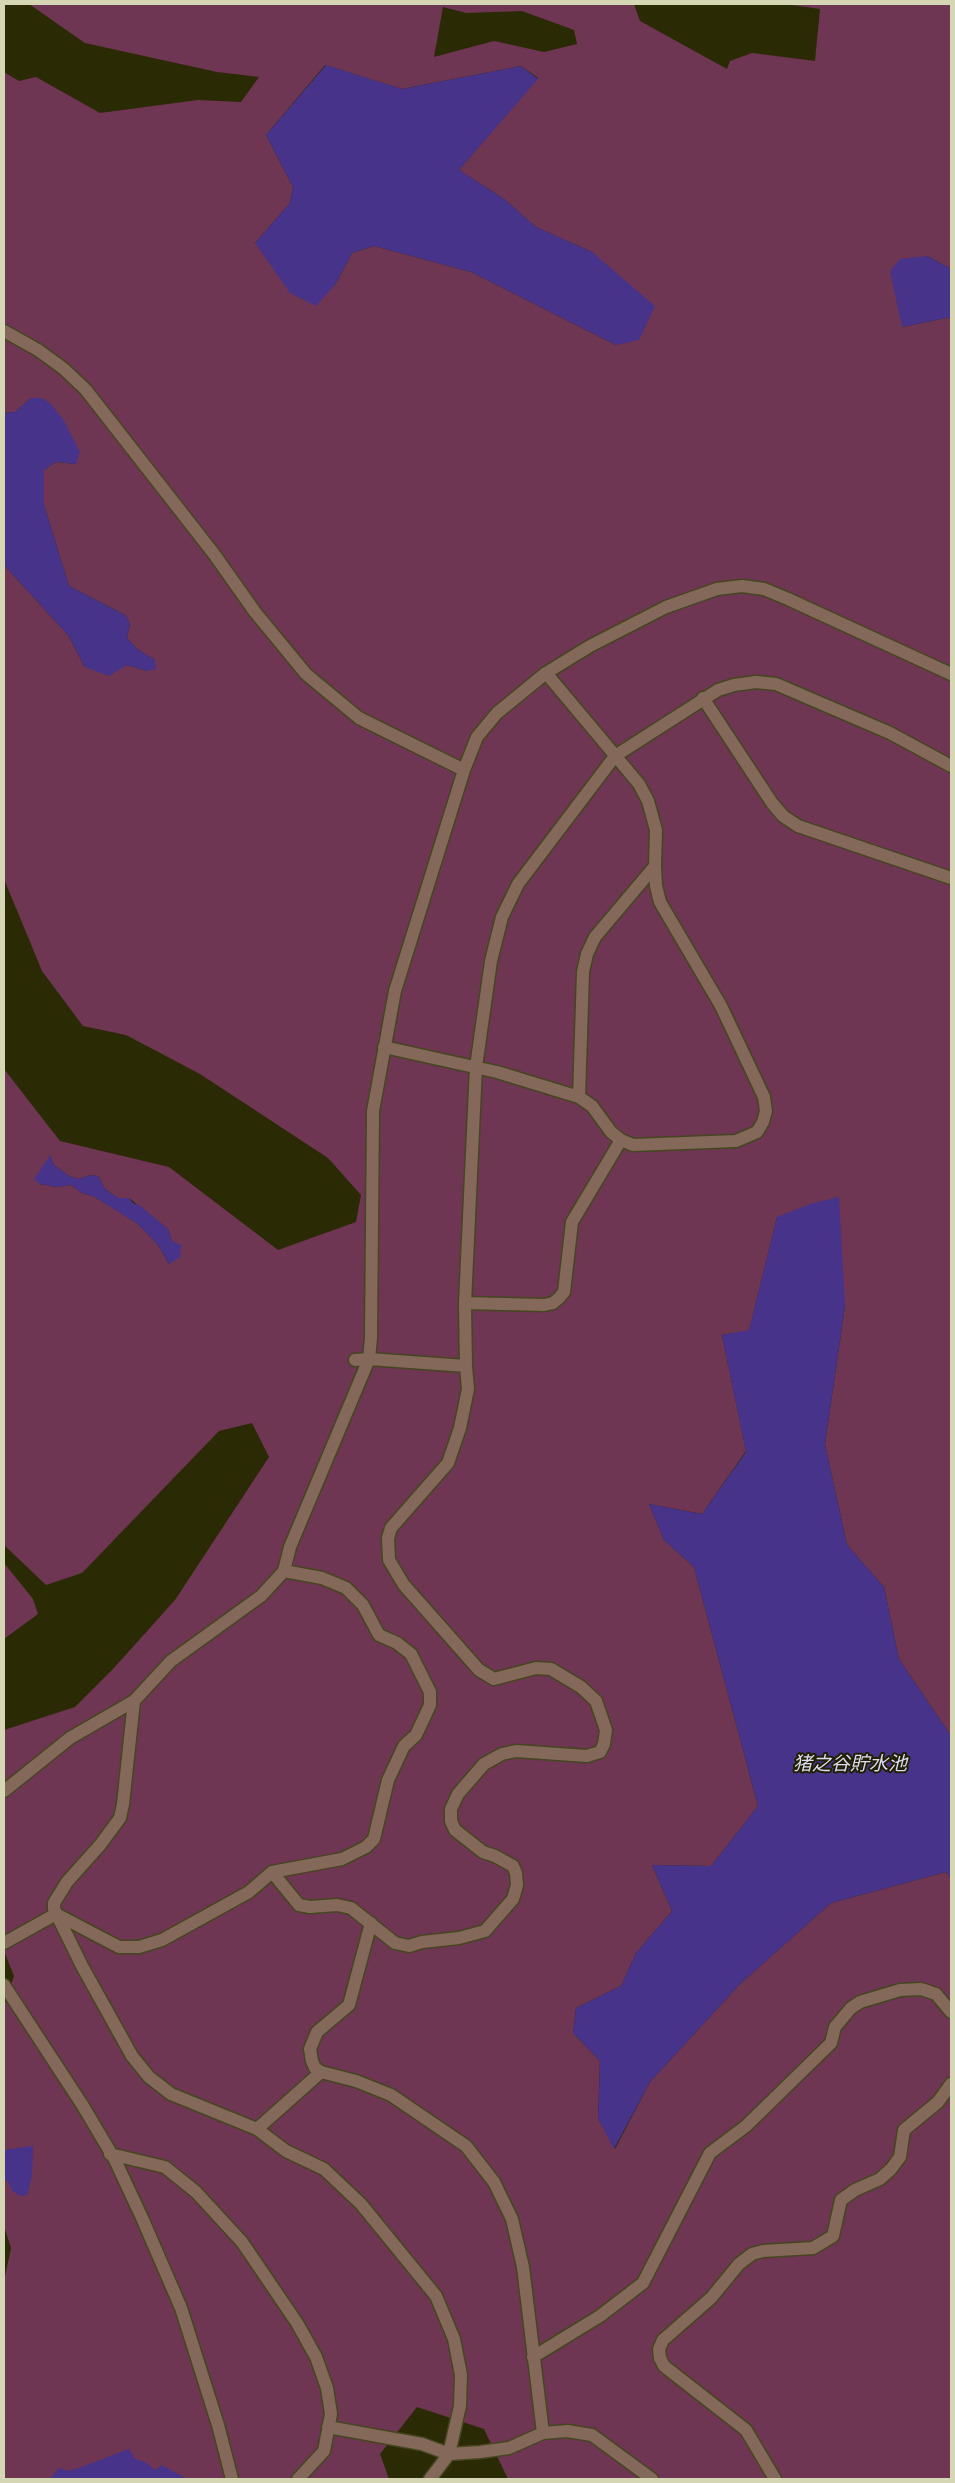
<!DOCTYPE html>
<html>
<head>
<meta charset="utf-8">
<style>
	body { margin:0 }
	#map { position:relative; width:955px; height:2483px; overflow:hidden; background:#2a2a04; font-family:"IBM Plex Sans",sans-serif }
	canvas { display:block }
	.frame { position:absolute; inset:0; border:5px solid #d5d6b4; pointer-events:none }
</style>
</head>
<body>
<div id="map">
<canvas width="955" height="2483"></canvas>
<div class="frame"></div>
</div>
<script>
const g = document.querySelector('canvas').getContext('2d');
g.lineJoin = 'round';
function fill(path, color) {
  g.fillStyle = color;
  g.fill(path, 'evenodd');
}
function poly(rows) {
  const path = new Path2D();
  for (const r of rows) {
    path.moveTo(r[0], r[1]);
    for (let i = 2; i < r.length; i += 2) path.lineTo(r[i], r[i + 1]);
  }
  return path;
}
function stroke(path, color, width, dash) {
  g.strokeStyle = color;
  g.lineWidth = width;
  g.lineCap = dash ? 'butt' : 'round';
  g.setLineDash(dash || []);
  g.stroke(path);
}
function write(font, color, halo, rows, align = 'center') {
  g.font = font + ' "IBM Plex Sans","Noto Sans JP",sans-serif';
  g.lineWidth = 4;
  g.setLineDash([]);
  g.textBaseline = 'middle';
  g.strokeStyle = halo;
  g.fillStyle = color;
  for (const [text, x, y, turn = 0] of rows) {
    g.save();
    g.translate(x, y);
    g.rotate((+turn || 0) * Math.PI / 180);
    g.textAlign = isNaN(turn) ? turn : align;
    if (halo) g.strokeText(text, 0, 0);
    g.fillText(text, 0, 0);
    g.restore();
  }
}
const green = poly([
	[29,4,634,4,640,21,727,69,730,61,752,53,815,61,820,9,785,4,951,4,951,269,927,256,902,327,951,317,951,1736,899,1659,884,1587,847,1545,825,1444,845,1306,777,1217,749,1331,722,1335,746,1451,702,1514,649,1504,664,1540,694,1567,758,1806,711,1866,652,1865,672,1911,636,1953,621,1986,576,2008,573,2033,600,2061,598,2118,615,2149,650,2082,740,1984,831,1903,946,1872,951,1879,951,2479,508,2479,484,2429,417,2407,380,2454,389,2479,4,2479,4,2281,11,2248,4,2226,4,2006,14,1976,4,1951,4,1730,75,1707,113,1669,175,1600,269,1457,252,1423,219,1431,82,1573,46,1585,4,1545,4,1069,60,1141,169,1167,278,1250,356,1222,361,1195,328,1158,200,1074,126,1035,83,1026,42,971,4,879,4,565,68,635,85,667,127,665,147,671,155,660,137,649,127,638,130,623,125,615,69,586,44,505,44,470,56,462,76,464,31,398,15,412,4,413,4,72,19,81,36,77,100,113,198,100,241,102,259,77,217,72,85,43],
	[443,7,466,13,522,11,574,30,577,44,544,52,494,41,434,57],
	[325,65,402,89,521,66,538,78,459,170,504,199,536,227,592,252,616,345,471,272,374,246,352,253,335,285,255,243,290,203,293,187,266,135],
	[50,1156,54,1165,69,1176,79,1179,90,1175,98,1176,105,1189,118,1198,129,1198,168,1229,172,1241,169,1264,158,1245,138,1224,115,1209,93,1196,82,1193,71,1185,57,1187,40,1184],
	[4,1563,33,1599,38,1614,4,1639]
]);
const water = poly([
	[326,65,402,89,521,66,538,79,459,170,504,199,536,227,592,252,655,306,639,340,616,345,471,272,374,246,352,253,335,285,316,306,290,293,255,243,290,203,293,187,266,135],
	[927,256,951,269,951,317,902,327,890,271,900,259],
	[31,398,42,398,50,403,63,419,80,452,76,464,56,462,44,470,44,505,69,586,125,615,130,623,127,638,137,649,155,660,156,669,147,671,127,665,109,676,85,667,68,635,4,565,4,413,15,412],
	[50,1155,54,1165,69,1176,79,1179,90,1175,98,1176,105,1189,118,1198,129,1198,133,1203,139,1205,168,1229,172,1241,181,1245,180,1257,169,1264,158,1245,138,1224,93,1196,82,1193,71,1185,57,1187,40,1184,34,1179],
	[839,1197,845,1306,825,1444,847,1545,884,1587,899,1659,951,1736,951,1879,946,1872,831,1903,740,1984,650,2082,614,2149,598,2118,600,2061,573,2033,576,2008,621,1986,636,1953,672,1911,652,1865,711,1866,758,1806,694,1567,664,1540,649,1504,702,1514,746,1452,722,1335,749,1330,777,1217,813,1203],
	[33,2146,32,2176,27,2195,21,2196,12,2191,8,2182,4,2179,4,2150],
	[129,2449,135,2459,145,2462,155,2470,162,2465,185,2478,50,2479,59,2468,68,2471,79,2468]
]);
const minor = poly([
	[4,331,38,350,64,369,86,390,214,554,255,612,306,674,359,718,464,770],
	[703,698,772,803,783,816,798,826,951,878],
	[384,1047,497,1072,579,1097,592,1106,611,1132,621,1140,633,1145,736,1141,757,1132,763,1122,766,1111,764,1097,721,1006,660,902,656,886,655,866,656,830,648,801,639,784,546,673],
	[579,1097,583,972,587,954,595,937,655,866],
	[465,1303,544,1305,553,1303,559,1298,564,1292,572,1222,621,1140],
	[355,1360,369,1359,371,1338,373,1111,395,991,464,770,477,737,497,713,546,673,590,646,666,607,717,589,742,586,764,589,788,599,951,674],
	[466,1366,465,1303,476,1067,491,961,502,917,518,884,615,756,718,690,734,685,756,682,776,684,890,733,951,766],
	[134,1701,123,1804,120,1818,100,1845,67,1882,54,1903,54,1909,82,1966,132,2056,149,2077,171,2094,257,2129,286,2151,324,2169,361,2204,436,2296,454,2339,461,2375,460,2406,449,2454,430,2479],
	[4,1791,70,1738,134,1701,171,1661,261,1596,284,1571,290,1547,369,1359,466,1366,468,1389,460,1428,448,1463,391,1528,388,1538,389,1560,404,1585,479,1670,494,1679,536,1668,551,1669,581,1687,596,1701,606,1730,604,1744,600,1752,587,1756,516,1751,502,1754,484,1764,458,1794,451,1809,451,1821,455,1830,483,1852,495,1856,513,1866,516,1873,517,1885,513,1899,485,1931,459,1938,422,1942,409,1946,395,1943,351,1908,337,1905,310,1907,299,1905,272,1872],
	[56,1914,119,1947,139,1947,162,1940,249,1892,272,1872,342,1859,366,1847,374,1839,388,1780,404,1746,416,1735,430,1705,430,1692,411,1654,397,1643,379,1635,363,1605,346,1588,322,1578,284,1571],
	[371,1923,349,2005,317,2032,310,2049,312,2061,315,2068,321,2072,356,2081,391,2095,466,2146,494,2182,512,2219,523,2267,543,2433],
	[4,1943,56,1914],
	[4,1985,83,2106,115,2160,143,2220,181,2308,218,2425,232,2479],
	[257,2129,321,2072],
	[110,2154,165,2167,196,2192,242,2242,297,2323,316,2357,327,2388,331,2414,324,2451,298,2479],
	[533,2357,600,2316,643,2283,710,2153,746,2126,831,2043,835,2027,851,2008,860,2002,900,1990,921,1989,936,1994,951,2012],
	[328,2427,422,2444,449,2454,480,2452,509,2448,543,2433,567,2431,592,2435,652,2479],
	[775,2479,746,2430,664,2366,660,2358,659,2349,663,2340,711,2298,739,2264,752,2254,763,2251,813,2248,833,2236,841,2200,855,2190,880,2179,891,2169,900,2157,904,2130,938,2102,951,2084]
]);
const waterNames = [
	["猪之谷貯水池",850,1765]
];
fill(green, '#6f3653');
fill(water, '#473389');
stroke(minor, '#454620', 15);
stroke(minor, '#84685a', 12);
write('italic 19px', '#dedcf4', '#202000', waterNames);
</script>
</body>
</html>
